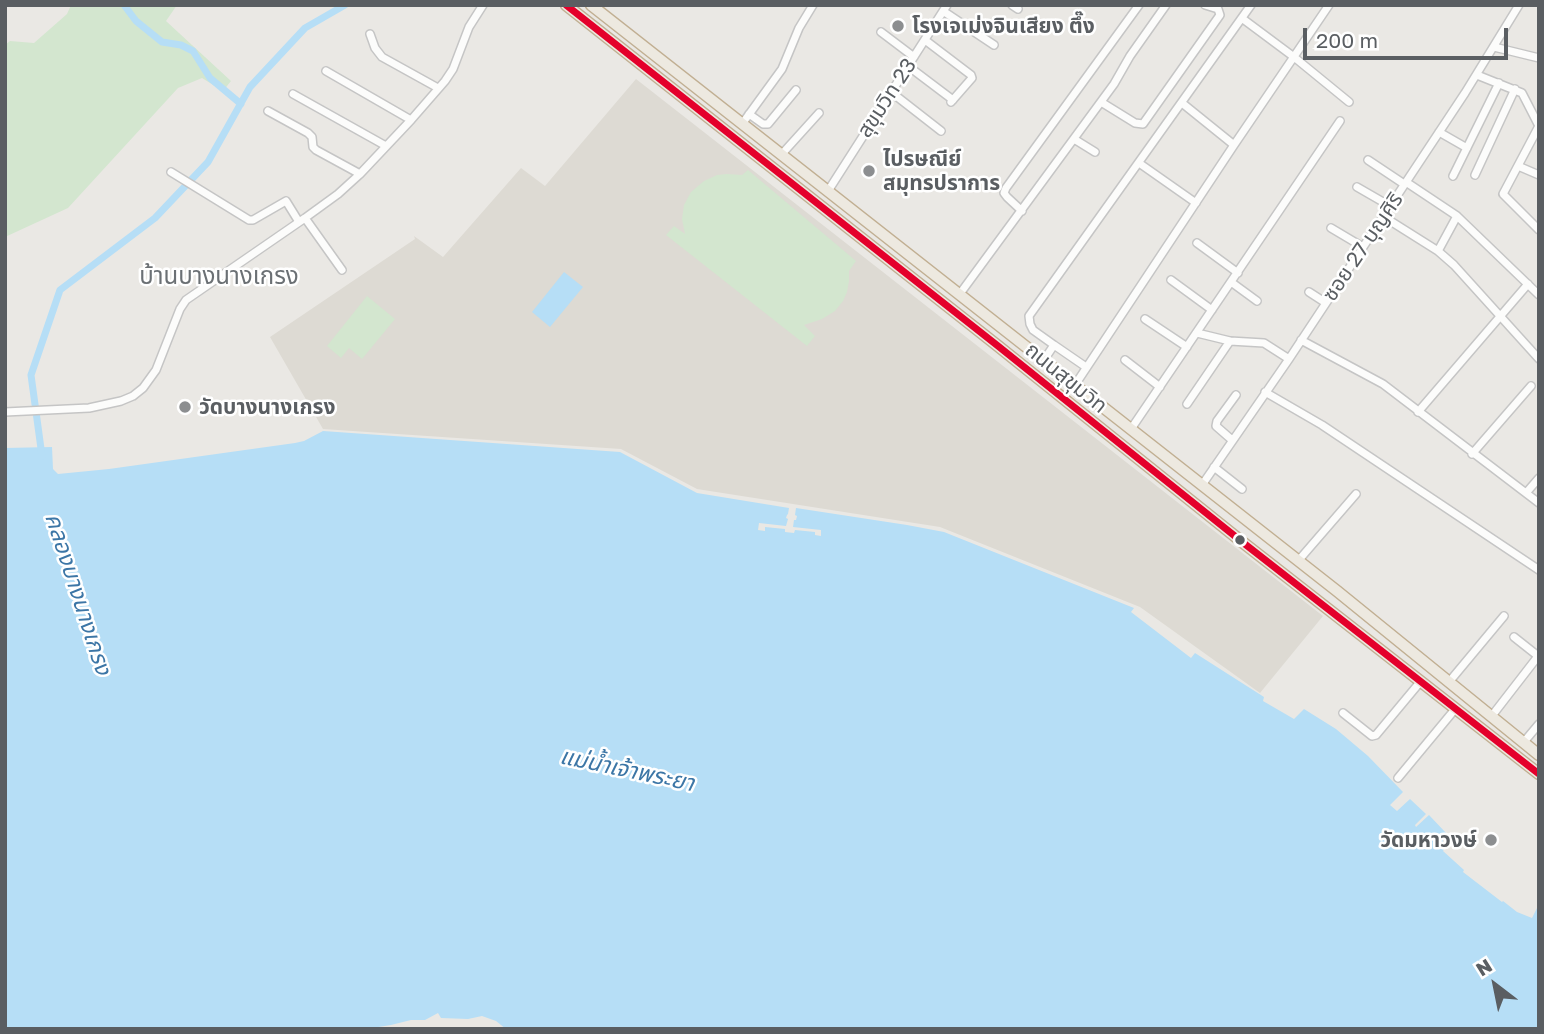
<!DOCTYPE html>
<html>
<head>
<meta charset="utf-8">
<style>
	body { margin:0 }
	#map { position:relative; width:1544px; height:1034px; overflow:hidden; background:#eae8e4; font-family:"Golos Text",sans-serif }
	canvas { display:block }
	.frame { position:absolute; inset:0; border:7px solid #5a5e62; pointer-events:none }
	.north { position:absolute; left:1460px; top:950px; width:70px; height:70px; -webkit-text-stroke:5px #fff; paint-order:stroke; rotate:328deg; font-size:19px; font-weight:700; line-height:28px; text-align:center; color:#5a5e62 }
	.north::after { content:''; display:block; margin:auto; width:24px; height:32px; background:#5a5e62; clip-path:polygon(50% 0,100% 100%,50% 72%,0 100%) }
	.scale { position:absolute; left:1303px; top:28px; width:205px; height:32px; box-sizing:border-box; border:4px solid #5a5e62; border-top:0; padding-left:9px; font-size:21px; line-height:24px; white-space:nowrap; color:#5a5e62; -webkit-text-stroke:5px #fff; paint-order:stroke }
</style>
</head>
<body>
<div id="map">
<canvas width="1544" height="1034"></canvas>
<div class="frame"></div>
<div class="north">N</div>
<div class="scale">200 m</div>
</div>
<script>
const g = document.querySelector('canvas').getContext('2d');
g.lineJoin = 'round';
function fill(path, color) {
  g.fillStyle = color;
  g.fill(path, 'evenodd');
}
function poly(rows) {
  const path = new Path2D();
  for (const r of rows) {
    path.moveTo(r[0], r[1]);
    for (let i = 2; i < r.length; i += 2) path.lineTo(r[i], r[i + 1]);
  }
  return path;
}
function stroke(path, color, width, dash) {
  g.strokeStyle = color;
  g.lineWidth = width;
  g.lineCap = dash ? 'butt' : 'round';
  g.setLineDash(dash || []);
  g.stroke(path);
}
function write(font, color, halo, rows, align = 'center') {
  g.font = font + ' "Golos Text","Noto Sans Thai",sans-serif';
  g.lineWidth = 5;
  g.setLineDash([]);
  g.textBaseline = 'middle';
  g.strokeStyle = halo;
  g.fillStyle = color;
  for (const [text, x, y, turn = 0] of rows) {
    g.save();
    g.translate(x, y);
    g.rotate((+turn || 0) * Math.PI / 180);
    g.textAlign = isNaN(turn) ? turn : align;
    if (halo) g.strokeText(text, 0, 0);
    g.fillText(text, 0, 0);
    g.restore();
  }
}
const education = poly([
	[636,79,1323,616,1260,693,1140,607,940,527,697,489,621,449,323,429,270,337,415,239,414,236,443,257,521,168,545,186]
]);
const green = poly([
	[71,5,177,5,166,21,231,81,223,91,202,78,178,88,68,208,5,237,5,45,10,41,34,43,67,14],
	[748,170,856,261,849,271,849,281,847,292,843,301,835,311,822,319,804,325,815,336,807,346,666,235,674,226,685,234,682,219,684,205,691,192,704,181,717,175,727,174,742,175],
	[367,296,395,319,362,359,349,348,341,358,327,346]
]);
const water = poly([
	[564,272,583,287,550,327,532,312],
	[323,431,620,452,697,493,789,508,788,514,787,515,786,518,788,519,786,526,759,523,758,530,765,531,765,527,785,529,785,532,794,533,795,530,815,532,815,535,821,536,821,530,793,527,794,520,796,520,797,516,795,515,796,508,907,525,944,532,1134,608,1131,612,1191,658,1195,653,1264,697,1263,701,1294,719,1304,709,1336,729,1368,756,1403,792,1390,805,1397,811,1410,799,1426,814,1415,825,1416,827,1429,815,1447,834,1443,838,1443,842,1447,845,1443,851,1464,870,1463,872,1502,902,1503,901,1517,912,1532,918,1539,904,1539,1029,506,1029,496,1021,482,1016,468,1019,441,1018,438,1013,425,1020,411,1020,391,1025,366,1029,5,1029,5,448,52,447,53,469,58,474,109,469,295,443,304,441]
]);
const canal = poly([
	[124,5,136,21,162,42,181,45,193,51,210,78,241,104],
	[42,456,31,375,60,290,155,218,208,162,250,87,305,28,345,5]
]);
const minor = poly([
	[1012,5,1018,9],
	[943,11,994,45],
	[1243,19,1294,57,1349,102],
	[881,32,914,57],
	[370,34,375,48,382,57,438,88],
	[925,40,971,75,972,78,951,102],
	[1494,47,1539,58],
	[908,66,953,100],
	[326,71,411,120],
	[1477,75,1522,93,1539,126],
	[891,92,941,131],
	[293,94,386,146],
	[1101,102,1135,123,1143,124,1220,15,1218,9,1205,5],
	[1182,103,1234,145],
	[268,111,308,133,312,137,313,147,316,150,360,174],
	[749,114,763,124,768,124,796,90],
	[742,124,782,69,799,28,813,5],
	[1539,126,1503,194,1539,230],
	[1439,132,1467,148],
	[1074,139,1095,152],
	[781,155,819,113],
	[1368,160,1404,184],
	[1139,163,1196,203],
	[1518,166,1539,175],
	[171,172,249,220,253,220,286,201,299,222],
	[1475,175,1515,89],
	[1453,176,1499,83],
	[1406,182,1457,216,1539,295],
	[1357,187,1390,206],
	[828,191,947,5],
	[1022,211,1007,197,1004,193,1006,188,1139,5],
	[1384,217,1438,251,1454,265,1539,359],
	[305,218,342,270],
	[1331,228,1363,247],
	[1197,243,1238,273],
	[1438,251,1457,216],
	[1171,280,1212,310],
	[1231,282,1257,301],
	[1309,292,1326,303],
	[959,295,1114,84,1130,56,1166,5],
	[1145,319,1187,347],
	[1197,333,1230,341,1264,343,1289,359],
	[1301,340,1383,384,1539,503],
	[1054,345,1086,367],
	[1044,360,1054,345,1033,330,1030,324,1029,316,1034,309,1251,5],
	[1125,360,1160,387],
	[1075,385,1234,145,1329,5],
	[1265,392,1322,425,1539,570],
	[1187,404,1230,341],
	[5,412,89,408,121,401,133,396,143,388,156,370,180,309,186,300,305,218,338,194,360,174,411,120,445,81,453,69,469,27,483,5],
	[1418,412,1528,284],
	[1131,429,1340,121],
	[1232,440,1216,426,1217,421,1236,395],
	[1472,454,1531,386],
	[1214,467,1242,489],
	[1202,485,1289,359,1465,93,1519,5],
	[1526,493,1539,478],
	[1298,561,1356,494],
	[1514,637,1538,656],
	[1449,682,1504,616],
	[1343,713,1372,736,1376,735,1421,681],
	[1491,717,1539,655],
	[1523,743,1539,724],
	[1398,778,1456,708]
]);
const highway = poly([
	[566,5,998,346,1241,541,1539,774],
	[591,5,1337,591,1539,755]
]);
const bus1 = poly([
	[566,5,998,346,1241,541,1539,774]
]);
const markers = [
	[898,26,7,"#8c8e90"],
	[869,171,7,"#8c8e90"],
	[185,407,7,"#8c8e90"],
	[1240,540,6,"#5a5e62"],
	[1491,840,7,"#8c8e90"]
];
const poiNames = [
	["โรงเจเม่งจินเสียง ตึ๊ง",912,26],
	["ไปรษณีย์",883,159],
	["สมุทรปราการ",883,183],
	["วัดบางนางเกรง",199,407],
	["วัดมหาวงษ์",1477,840,"right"]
];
const streetNames = [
	["สุขุมวิท 23",887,98,-57],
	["ซอย 27 บุญศิริ",1363,247,-56],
	["ถนนสุขุมวิท",1066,378,39]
];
const waterNames = [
	["คลองบางนางเกรง",78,594,72],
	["แม่น้ำเจ้าพระยา",627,770,12]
];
const quarterNames = [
	["บ้านบางนางเกรง",219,276]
];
fill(education, '#dddad3');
fill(green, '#d3e6cf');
fill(water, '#b6def6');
stroke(canal, '#b6def6', 7);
stroke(minor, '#c5c5c5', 10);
stroke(highway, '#c1af92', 13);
stroke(minor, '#fcfcfb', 7);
stroke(highway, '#ede9e0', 10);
stroke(bus1, '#e4002b', 7);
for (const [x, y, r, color] of markers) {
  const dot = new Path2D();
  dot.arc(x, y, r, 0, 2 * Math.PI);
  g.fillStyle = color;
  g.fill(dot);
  stroke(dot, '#fff', 2.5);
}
write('bold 21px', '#5a5e62', '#fff', poiNames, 'left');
write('21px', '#5a5e62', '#fff', streetNames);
write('italic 23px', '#3c76a6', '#fff', waterNames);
write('24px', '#6b7074', '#fff', quarterNames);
</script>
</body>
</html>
